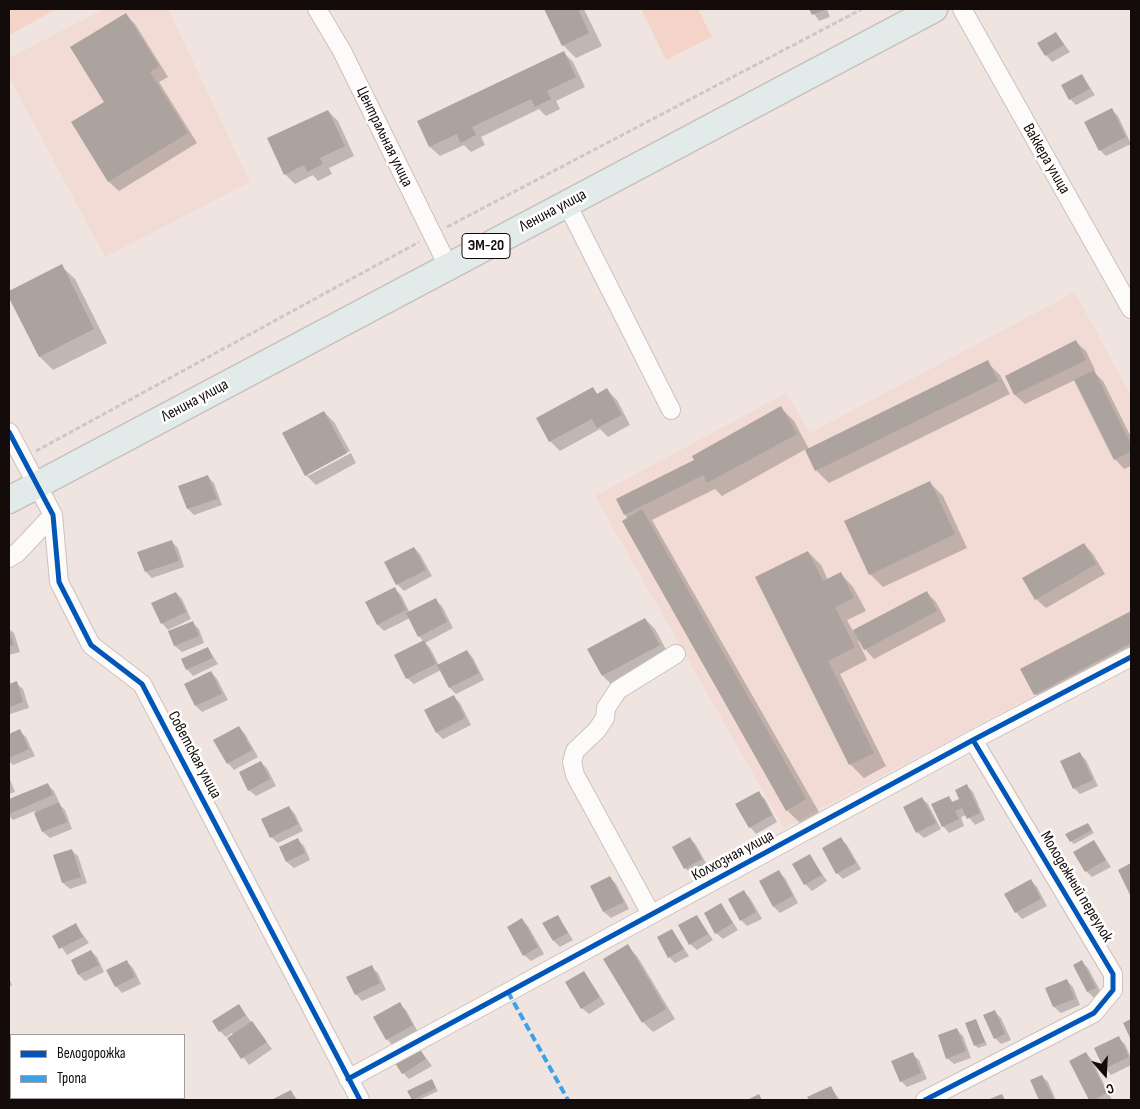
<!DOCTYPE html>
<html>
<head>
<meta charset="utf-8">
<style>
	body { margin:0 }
	#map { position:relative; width:1140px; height:1109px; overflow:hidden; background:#f0e4e0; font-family:"Sofia Sans Condensed",sans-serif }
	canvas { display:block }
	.frame { position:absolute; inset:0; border:10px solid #140c0a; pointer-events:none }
	.legend { position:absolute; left:10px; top:1034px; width:175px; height:65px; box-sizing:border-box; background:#fff; border:1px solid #a19e9d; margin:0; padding:6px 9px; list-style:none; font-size:15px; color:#140c0a }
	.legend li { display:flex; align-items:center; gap:10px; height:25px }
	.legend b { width:25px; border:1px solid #a19e9d }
	.north { position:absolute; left:1080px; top:1049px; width:50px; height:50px; -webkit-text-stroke:4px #fff; paint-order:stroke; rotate:161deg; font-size:14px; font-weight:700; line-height:20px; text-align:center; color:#140c0a }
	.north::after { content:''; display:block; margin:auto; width:18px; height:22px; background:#140c0a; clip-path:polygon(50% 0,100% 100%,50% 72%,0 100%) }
</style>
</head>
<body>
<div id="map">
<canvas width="1140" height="1109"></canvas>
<div class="frame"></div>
<ul class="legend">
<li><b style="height:6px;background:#0057b8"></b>Велодорожка</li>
<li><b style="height:6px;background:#3da1e9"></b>Тропа</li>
</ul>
<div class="north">С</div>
</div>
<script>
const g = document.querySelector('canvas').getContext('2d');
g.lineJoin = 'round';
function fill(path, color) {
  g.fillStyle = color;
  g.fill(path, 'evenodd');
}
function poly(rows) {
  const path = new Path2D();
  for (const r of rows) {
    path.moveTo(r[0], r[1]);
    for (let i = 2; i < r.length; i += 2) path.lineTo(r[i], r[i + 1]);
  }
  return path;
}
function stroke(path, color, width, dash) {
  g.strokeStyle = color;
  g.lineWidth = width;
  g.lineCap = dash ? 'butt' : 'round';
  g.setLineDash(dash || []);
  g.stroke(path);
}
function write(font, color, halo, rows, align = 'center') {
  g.font = font + ' "Sofia Sans Condensed",sans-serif';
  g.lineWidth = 5;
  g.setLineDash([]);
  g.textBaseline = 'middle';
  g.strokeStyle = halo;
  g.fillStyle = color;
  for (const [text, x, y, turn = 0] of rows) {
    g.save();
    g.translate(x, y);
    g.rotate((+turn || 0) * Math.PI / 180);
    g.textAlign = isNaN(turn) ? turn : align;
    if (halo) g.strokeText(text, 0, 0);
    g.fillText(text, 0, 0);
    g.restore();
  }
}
const built = poly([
	[104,9,168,9,250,182,105,257,9,77,9,58],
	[1075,292,1131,396,1131,644,784,828,595,496,786,393,810,433]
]);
const green = poly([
	[9,9,57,9,9,35],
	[641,9,698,9,712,37,666,60]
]);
const shadow = poly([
	[546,9,584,9,602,46,576,58,563,45],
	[811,9,827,9,830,17,819,21],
	[125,14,135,24,168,77,159,82,197,143,119,191,109,182,73,123,106,103],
	[1056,33,1070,52,1052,62,1046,55],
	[563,52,573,62,585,87,556,101,560,109,546,116,539,109,481,137,485,145,471,152,464,145,440,156,430,147,418,122],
	[1082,75,1095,95,1076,105,1070,99],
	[1112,110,1118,116,1131,144,1106,156,1100,150],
	[328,111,338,121,354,156,329,168,332,174,318,181,313,175,295,184,285,174],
	[61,266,75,279,107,343,53,370,40,357,9,292],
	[1076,342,1086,351,1095,370,1093,371,1103,381,1131,437,1131,466,1124,469,1115,459,1075,380,1025,404,1015,395,1006,377],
	[987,362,1000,375,1010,394,829,483,816,470,806,449,722,496,715,489,652,520,819,812,800,823,787,810,625,514,696,460,781,408,794,421,809,449],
	[592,389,599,395,607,390,617,400,630,425,608,437,600,429,560,451,550,441],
	[324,412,334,422,350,451,308,473,308,476,351,453,356,463,316,485,306,475],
	[208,477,214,483,222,505,194,515,188,509],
	[930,483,943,496,967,548,883,587,870,574],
	[171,541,178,548,184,567,152,578,146,572],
	[1084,544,1093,554,1105,574,1046,608,1036,599],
	[414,548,420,554,432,576,404,591,397,584],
	[808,552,821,565,828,580,840,573,853,587,866,611,847,620,853,631,927,593,936,602,946,621,874,659,865,649,860,640,858,641,867,660,840,674,886,766,864,778,850,764,756,578],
	[394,588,401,595,410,613,435,600,442,606,453,628,425,643,430,648,439,665,467,651,473,658,484,680,456,694,450,688,441,670,414,684,407,678,424,642,419,636,410,618,384,631,378,625,366,602],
	[176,593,182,599,191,619,168,630,162,623],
	[1131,612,1131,663,1048,707,1035,694,1022,670],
	[645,619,655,629,669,655,612,685,603,676],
	[193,623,199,629,204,643,182,652,175,646,170,632],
	[9,629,14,633,20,652,9,655],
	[208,648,218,664,193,676,187,669],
	[211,672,217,679,228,700,202,712,196,706,186,684],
	[16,683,23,689,29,708,10,714,9,685],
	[453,696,460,703,471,725,443,739,437,733],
	[239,727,245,734,258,757,234,770,228,763],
	[20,731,26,737,35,756,13,765,9,761,9,736],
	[1079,753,1086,760,1098,786,1080,794,1074,788],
	[260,762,267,768,276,786,256,796,249,790],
	[9,777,15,792,9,794],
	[48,785,54,791,59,802,57,802,65,810,72,829,50,838,43,832,35,811,13,820,9,816,9,801],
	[967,786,973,792,985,820,975,825,967,815,961,817,964,826,949,833,943,826,949,798,954,803,960,800],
	[758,793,765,799,777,822,756,834,750,827],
	[921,798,928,804,941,829,924,838,917,832],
	[289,807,295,814,303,831,278,843,271,837],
	[1090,827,1094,833,1074,844,1071,841],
	[690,838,696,845,707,865,691,874,685,868],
	[841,839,847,845,861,869,843,879,837,873],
	[298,840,304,846,310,860,294,868,287,862,281,848],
	[1094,841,1111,867,1092,877,1086,871],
	[71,850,78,856,87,883,70,889,63,883,54,856],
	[810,856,827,881,812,891,805,884],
	[779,872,785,878,798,903,780,913,774,907,760,882],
	[610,877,616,884,629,909,611,918,604,912,592,886],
	[1031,881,1037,887,1047,906,1022,919,1016,912],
	[744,892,750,898,762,919,747,926,741,920],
	[721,905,738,930,723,939,716,933],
	[558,916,573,940,560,947,554,941],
	[697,916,713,940,697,950,690,944],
	[522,920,528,926,544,954,531,961,524,955],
	[76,925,89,943,67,955,54,936],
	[672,930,689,956,675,963,669,957],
	[627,946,637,956,675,1019,653,1032,643,1022,605,959],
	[91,951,97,957,104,972,85,981,79,975,72,960],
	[127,962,133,968,141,984,122,993,116,986],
	[1082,962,1088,968,1102,994,1094,998,1088,992,1075,966],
	[371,967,378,973,386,990,362,1001,356,994],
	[584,972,605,1004,589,1014,582,1008],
	[9,978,12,985,9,987],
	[1067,981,1073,987,1080,1005,1061,1013,1054,1007,1047,988],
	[399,1004,406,1010,418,1032,393,1046,387,1039,375,1017],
	[239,1006,272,1049,249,1065,229,1038,234,1035,232,1033,226,1037,220,1031],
	[995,1012,1001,1018,1011,1040,1001,1044,995,1038],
	[976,1021,987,1045,978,1048,975,1045],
	[957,1030,963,1036,971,1058,954,1064,947,1058],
	[1118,1038,1125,1044,1131,1058,1131,1065,1111,1075,1105,1068],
	[420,1050,432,1066,409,1079,403,1073],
	[1086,1053,1092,1060,1112,1100,1090,1100,1070,1061],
	[912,1054,919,1060,927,1079,907,1087,901,1081],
	[1042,1076,1048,1082,1056,1100,1041,1100,1032,1080],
	[432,1081,438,1091,419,1100,413,1100],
	[830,1087,840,1100,810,1100,809,1098],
	[290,1091,298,1100,274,1100]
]);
const building = poly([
	[544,9,578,9,589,33,562,46],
	[809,9,824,9,825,10,812,15],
	[126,13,159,66,150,72,188,133,108,182,71,122,104,102,70,47],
	[1056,32,1064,45,1045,56,1037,43],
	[564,51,576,77,547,91,551,99,535,107,531,99,472,127,476,135,460,143,457,134,429,147,417,121],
	[1082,74,1090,89,1069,100,1061,85],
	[1112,108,1126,137,1099,151,1084,122],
	[328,110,345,146,320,158,323,164,307,172,304,165,284,175,267,138],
	[62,264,94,329,39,357,9,298,9,291],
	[1076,340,1086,360,1014,395,1005,376],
	[988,360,998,381,815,471,805,450],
	[1094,370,1131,445,1131,451,1114,460,1074,380],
	[593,387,597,394,607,388,622,415,597,428,592,419,549,442,536,418],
	[781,406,797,434,707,483,703,475,624,515,616,499,694,460,692,456],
	[324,411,347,453,305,476,282,433],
	[208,475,217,499,187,509,178,486],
	[930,481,955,534,869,575,844,521],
	[642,509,806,799,786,811,622,521],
	[172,540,179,561,145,572,137,552],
	[1084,543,1096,564,1035,600,1022,578],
	[414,547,426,570,396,585,384,562],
	[808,551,823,581,841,572,854,598,835,607,855,647,828,661,874,753,849,765,755,577],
	[395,587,406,610,377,625,365,602],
	[927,591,937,611,864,650,853,630],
	[176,592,186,612,161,624,151,603],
	[436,598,447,622,418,637,406,613],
	[1131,611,1131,643,1034,695,1020,669],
	[645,618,660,645,602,676,587,649],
	[193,621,199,636,174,646,168,631],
	[9,630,14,645,9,647],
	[424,640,436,664,406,679,394,655],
	[208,647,213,658,186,670,181,659],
	[467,650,479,673,449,688,437,665],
	[211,671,222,694,195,706,184,684],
	[17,681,23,702,9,707,9,684],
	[454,695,465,718,436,733,424,710],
	[239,726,252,750,227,764,213,740],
	[20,729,29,749,9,758,9,734],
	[1080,752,1093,780,1073,789,1060,761],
	[261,761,270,779,248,791,239,772],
	[48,783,53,795,9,814,9,799],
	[967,784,980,813,967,819,962,808,955,811,959,819,942,827,931,804,949,796,952,802,959,799,955,790],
	[759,791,772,815,749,828,735,804],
	[922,797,936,823,916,833,903,807],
	[59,802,67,822,42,832,34,813],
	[289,806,298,824,270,838,261,819],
	[1088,823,1092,830,1070,842,1065,834],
	[690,837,702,859,684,869,672,847],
	[841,837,856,863,836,874,822,848],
	[298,838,305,853,286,862,279,847],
	[1094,840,1106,860,1085,872,1073,852],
	[72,849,81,877,62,883,53,855],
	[810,854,822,875,804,885,792,864],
	[1131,863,1131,897,1118,870],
	[779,870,793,896,773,907,759,881],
	[610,876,624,902,603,912,590,886],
	[1031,879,1041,899,1015,913,1004,894],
	[744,890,756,912,740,921,728,899],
	[721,903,733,923,715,934,704,913],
	[558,915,568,933,553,941,542,923],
	[697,915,708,934,689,945,678,925],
	[522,918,538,947,523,956,507,927],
	[76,923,83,937,59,949,52,936],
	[672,929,684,949,668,958,657,937],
	[628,944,666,1009,642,1023,603,959],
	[91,950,99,965,78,975,71,960],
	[127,960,135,977,115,987,106,970],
	[1082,960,1096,988,1087,992,1073,965],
	[372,965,380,983,355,995,346,977],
	[584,971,600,997,581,1009,565,982],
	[1067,979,1075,999,1053,1007,1045,988],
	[400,1002,413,1025,386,1040,373,1017],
	[239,1004,246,1015,219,1032,212,1021],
	[995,1010,1005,1034,994,1039,983,1015],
	[976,1019,985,1042,974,1046,965,1023],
	[1131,1019,1131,1040,1123,1023],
	[252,1021,267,1042,241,1059,227,1038],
	[957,1028,966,1051,946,1059,938,1035],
	[1119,1036,1129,1057,1104,1069,1094,1048],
	[420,1049,426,1059,402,1074,395,1063],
	[913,1052,921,1073,900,1082,891,1061],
	[1086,1052,1107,1093,1094,1100,1089,1100,1069,1061],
	[1042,1075,1054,1100,1039,1100,1030,1080],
	[432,1079,436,1088,412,1100,407,1091],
	[831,1086,838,1100,809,1100,807,1097],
	[291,1090,296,1100,271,1100],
	[759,1094,762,1100,750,1100,749,1099],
	[1002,1094,1005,1100,987,1100]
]);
const path = poly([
	[447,227,862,9],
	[36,451,419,242]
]);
const street = poly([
	[317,9,342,51,448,266],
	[962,9,1131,309],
	[567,204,671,410],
	[9,432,53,515,59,582,91,645,142,684,360,1100],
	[9,558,17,553,53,515],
	[651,914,575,775,572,762,575,751,597,730,605,718,606,708,618,690,676,654],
	[9,1048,11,1052],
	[348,1079,973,740,1131,657],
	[35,1098,37,1100],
	[925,1100,1094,1013,1113,990,1113,974,973,740]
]);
const primary = poly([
	[9,500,934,9]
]);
const quiet = poly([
	[508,992,568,1100]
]);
const cycleway = poly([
	[9,432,53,515,59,582,91,645,142,684,360,1100],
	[348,1079,973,740,1131,657],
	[925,1100,1094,1013,1113,990,1113,974,973,740]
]);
const shields = [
	[486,246,48]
];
const shieldNames = [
	["ЭМ-20",486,246]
];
const streetNames = [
	["Центральная улица",384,137,64],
	["Ваккера улица",1046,159,60],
	["Ленина улица",553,211,-28],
	["Ленина улица",195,401,-28],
	["Советская улица",194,755,62],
	["Колхозная улица",733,856,-28],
	["Молодежный переулок",1076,887,59]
];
fill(built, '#f2dbd4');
fill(green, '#f4d4c9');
fill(shadow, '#0003');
fill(building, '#aca39f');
stroke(street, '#cbc1be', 20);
stroke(primary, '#c6c0be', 29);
stroke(path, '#ccc8c7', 3, [5, 2.5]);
stroke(street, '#fdfbfa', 18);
stroke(primary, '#e2ebe9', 26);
stroke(quiet, '#3da1e9', 4, [8, 4]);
stroke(cycleway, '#0057b8', 5);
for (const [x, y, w] of shields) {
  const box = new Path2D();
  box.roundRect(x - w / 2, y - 12.5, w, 25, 4);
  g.fillStyle = '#fff';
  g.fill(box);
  stroke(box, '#140c0a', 1);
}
write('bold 15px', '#140c0a', null, shieldNames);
write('16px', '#140c0a', '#fff', streetNames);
</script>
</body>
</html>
